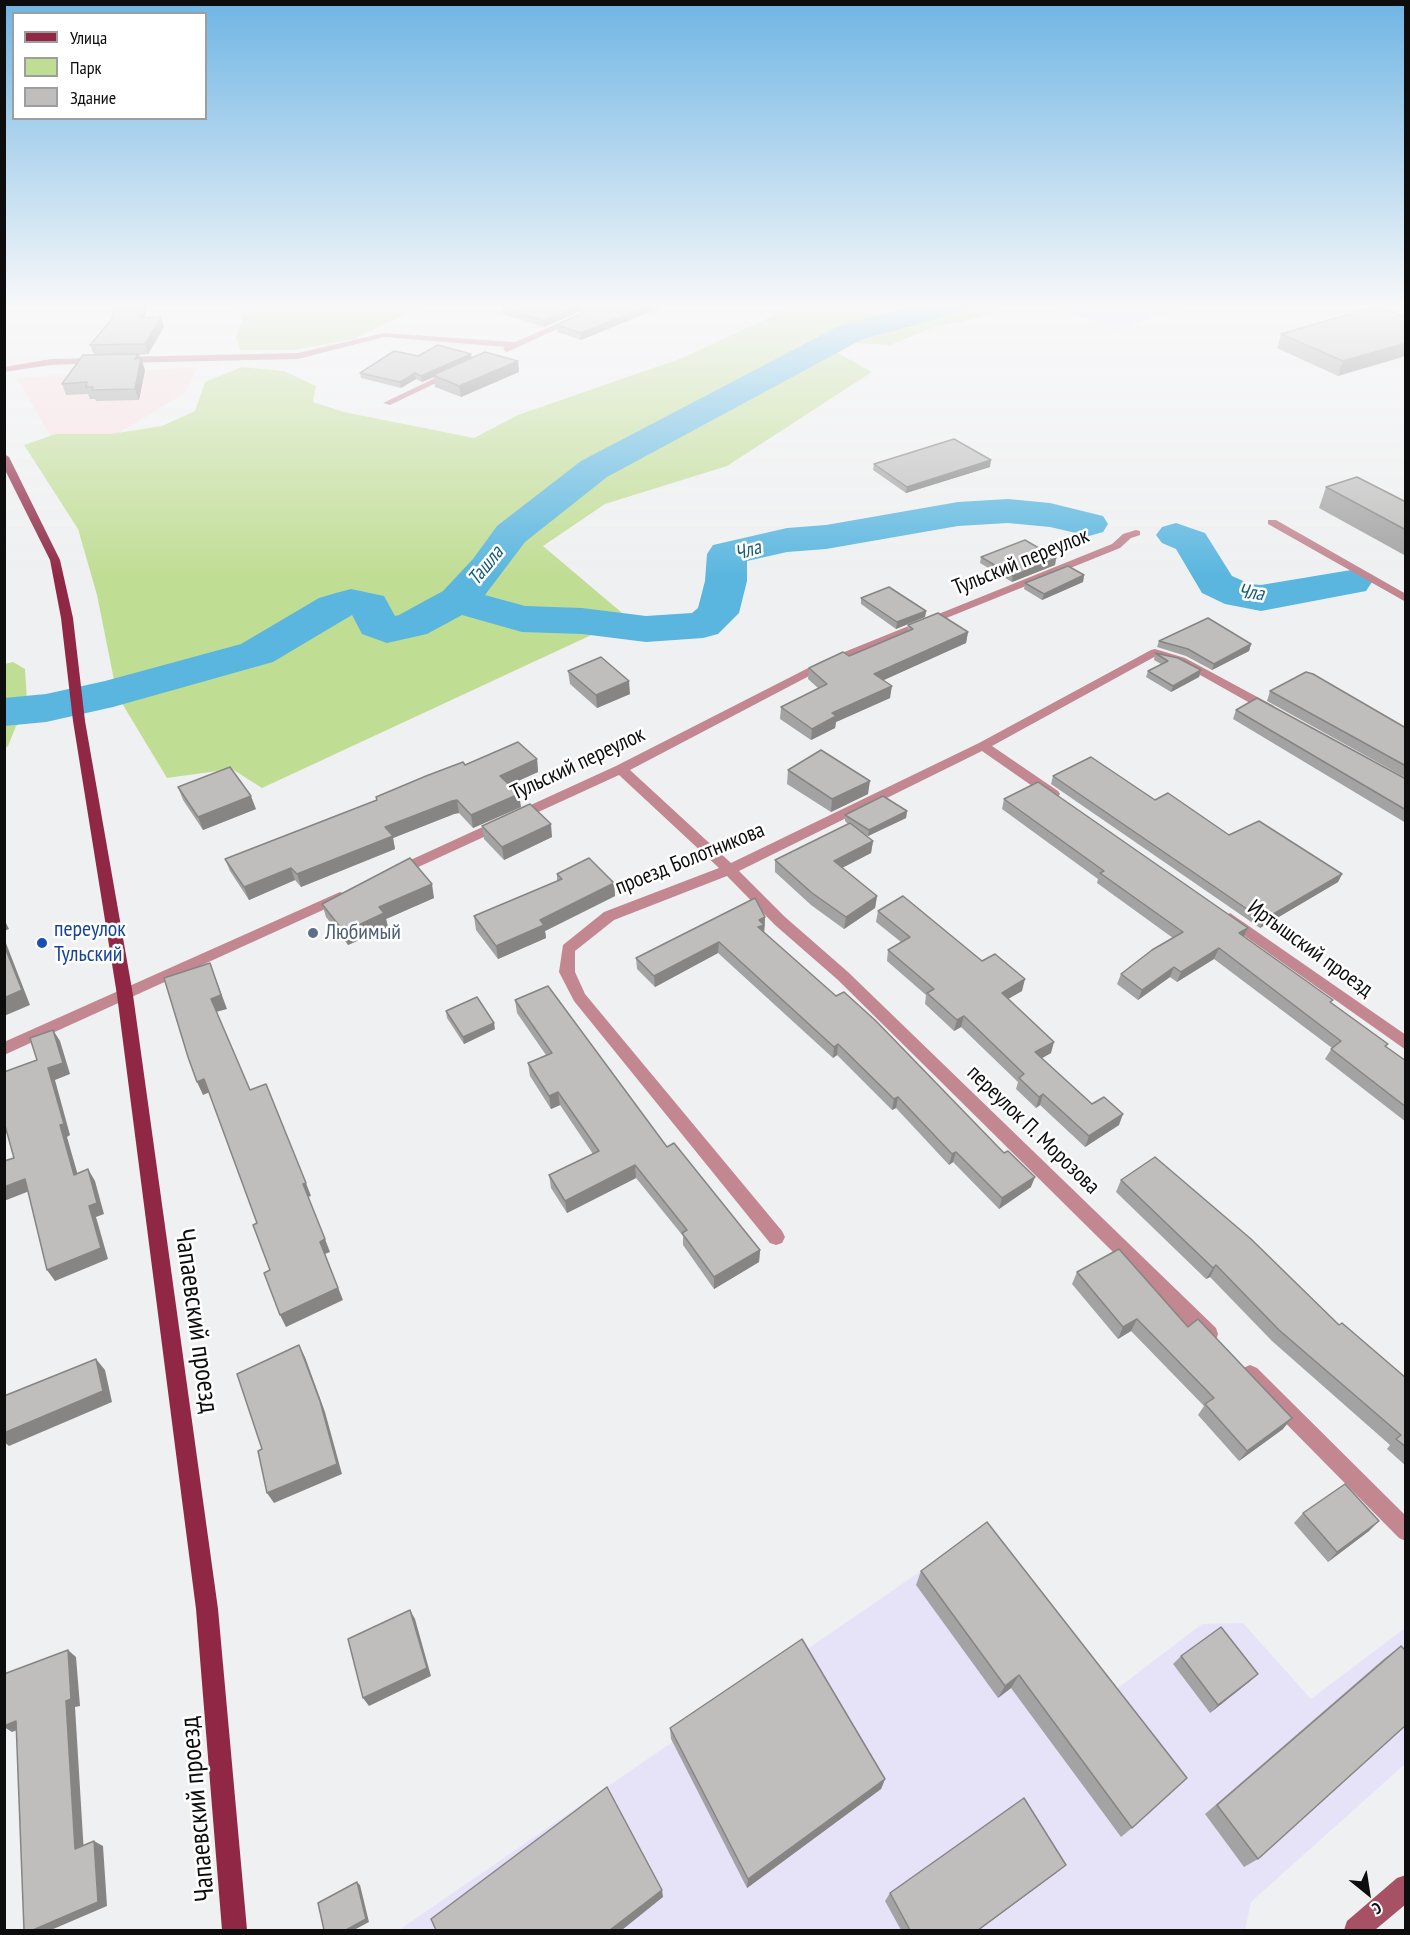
<!DOCTYPE html>
<html>
<head>
<meta charset="utf-8">
<style>
	body { margin:0 }
	#map { position:relative; width:1410px; height:1935px; overflow:hidden; background:#eff0f1; font-family:"PT Sans Narrow",sans-serif }
	canvas { display:block }
	.frame { position:absolute; inset:0; border:6px solid #0d0d0e; pointer-events:none }
	.legend { position:absolute; left:12px; top:12px; width:195px; height:108px; box-sizing:border-box; background:#fff; border:2px solid #9e9e9f; margin:0; padding:8px 10px; list-style:none; font-size:18px; color:#0d0d0e }
	.legend li { display:flex; align-items:center; gap:12px; height:30px }
	.legend b { width:30px; border:2px solid #9e9e9f }
	.north { position:absolute; left:1338px; top:1863px; width:60px; height:60px; -webkit-text-stroke:4px #fff; paint-order:stroke; rotate:150deg; font-size:16px; font-weight:700; line-height:24px; text-align:center; color:#0d0d0e }
	.north::after { content:''; display:block; margin:auto; width:21px; height:27px; background:#0d0d0e; clip-path:polygon(50% 0,100% 100%,50% 72%,0 100%) }
</style>
</head>
<body>
<div id="map">
<canvas width="1410" height="1935"></canvas>
<div class="frame"></div>
<ul class="legend">
<li><b style="height:8px;background:#8f2745"></b>Улица</li>
<li><b style="height:16px;background:#c0dd94"></b>Парк</li>
<li><b style="height:16px;background:#bfbebd"></b>Здание</li>
</ul>
<div class="north">С</div>
</div>
<script>
const g = document.querySelector('canvas').getContext('2d');
g.lineJoin = 'round';
function fill(path, color) {
  g.fillStyle = color;
  g.fill(path, 'evenodd');
}
function poly(rows) {
  const path = new Path2D();
  for (const r of rows) {
    path.moveTo(r[0], r[1]);
    for (let i = 2; i < r.length; i += 2) path.lineTo(r[i], r[i + 1]);
  }
  return path;
}
function stroke(path, color, width, dash) {
  g.strokeStyle = color;
  g.lineWidth = width;
  g.lineCap = dash ? 'butt' : 'round';
  g.setLineDash(dash || []);
  g.stroke(path);
}
function write(font, color, halo, rows, align = 'center') {
  g.font = font + ' "PT Sans Narrow",sans-serif';
  g.lineWidth = 5;
  g.setLineDash([]);
  g.textBaseline = 'middle';
  g.strokeStyle = halo;
  g.fillStyle = color;
  for (const [text, x, y, turn = 0] of rows) {
    g.save();
    g.translate(x, y);
    g.rotate((+turn || 0) * Math.PI / 180);
    g.textAlign = isNaN(turn) ? turn : align;
    if (halo) g.strokeText(text, 0, 0);
    g.fillText(text, 0, 0);
    g.restore();
  }
}
const commercial = poly([
	[198,367,186,392,114,436,51,437,17,378]
]);
const industrial = poly([
	[1055,306,1183,306,1115,330],
	[982,1529,1110,1694,1202,1624,1243,1623,1311,1699,1405,1628,1405,1764,1251,1902,1245,1930,399,1930]
]);
const green = poly([
	[234,306,423,306,354,339,293,350,240,350,236,336,246,309],
	[794,306,999,306,974,319,937,326,890,345,816,341,872,372,727,466,605,504,543,546,628,618,262,788,232,769,167,778,117,695,97,595,78,529,24,445,56,434,111,434,162,426,195,411,205,382,242,367,284,371,316,386,313,402,344,412,474,438,518,415,682,358],
	[13,662,25,669,28,718,16,726,8,746,5,748,5,664]
]);
const river = poly([
	[916,306,964,306,960,312,861,340,607,477,525,542,485,595,525,606,582,608,646,616,692,613,698,608,705,581,707,554,713,545,787,528,826,525,958,502,1008,499,1050,503,1103,516,1108,524,1103,532,1089,536,1050,527,1008,523,958,526,826,549,787,552,747,561,747,581,739,613,718,634,703,638,646,642,582,634,522,632,462,615,427,634,387,643,362,634,352,615,273,662,113,707,46,722,4,726,4,698,46,694,105,681,241,644,319,598,336,593,351,589,384,596,395,616,399,615,443,591,473,559,497,526,581,461,839,326,916,306],
	[1176,523,1205,533,1232,576,1250,584,1261,585,1351,570,1366,573,1372,582,1366,591,1261,611,1225,604,1202,593,1176,549,1162,543,1156,535,1162,527,1176,523]
]);
const street = poly([
	[598,306,608,306,507,352,503,349,505,347,384,337,298,359,121,363,117,360,121,357,298,353,384,333,515,342,598,306],
	[97,358,101,361,100,363,51,365,4,372,4,367,51,359,97,358],
	[450,371,457,373,390,405,383,403,450,371],
	[1268,520,1276,520,1406,594,1406,602,1268,524,1268,520],
	[1136,530,1140,531,1140,535,1131,538,1120,548,830,665,630,770,731,863,979,743,1151,650,1155,649,1185,658,1274,706,1274,712,1266,712,1177,662,1156,656,992,746,1058,791,1060,794,1058,797,1048,797,982,751,739,871,785,917,848,972,1216,1328,1218,1334,1216,1340,1209,1343,1202,1340,838,980,775,925,727,876,614,920,575,951,575,972,585,994,782,1231,785,1237,782,1243,776,1245,770,1243,574,1001,559,972,563,945,604,912,719,868,619,775,403,874,398,876,391,871,393,868,616,766,822,661,1112,544,1123,534,1136,530],
	[340,892,345,894,347,897,345,900,4,1055,4,1042,340,892],
	[1230,913,1406,1035,1406,1050,1225,922,1223,918,1230,913],
	[1250,1365,1257,1368,1406,1516,1406,1541,1399,1538,1243,1380,1240,1374,1243,1368,1250,1365]
]);
const secondary = poly([
	[1406,1875,1406,1904,1375,1930,1344,1930,1347,1921,1397,1878,1406,1875]
]);
const primary = poly([
	[4,454,9,457,60,560,73,618,85,721,133,995,218,1609,247,1930,222,1930,196,1609,117,995,73,721,61,618,50,560,4,468,4,454]
]);
const wall = poly([
	[505,306,593,306,544,327,502,314,502,307],
	[600,306,664,306,581,340,557,332,556,325],
	[161,317,164,327,148,354,139,355,145,370,139,400,96,401,95,399,90,399,88,394,66,395,62,384,94,355,90,345,145,318],
	[1406,317,1338,376,1277,348,1281,334],
	[418,356,518,361,519,372,461,397,435,387,434,377,422,382,416,379,401,388,361,378,360,373],
	[874,464,990,467,906,493,873,470],
	[1326,487,1406,502,1406,556,1319,508],
	[981,557,1056,558,1055,565,1012,582,980,563],
	[1084,575,1083,582,1042,600,1024,589,1025,583],
	[861,598,926,611,925,617,896,629,861,604],
	[908,625,968,632,966,643,883,680,890,698,836,722,835,728,811,740,780,719,781,707,818,688,808,679,809,668,849,656,907,631],
	[1159,641,1251,644,1249,651,1212,670,1186,656,1157,647],
	[1155,653,1201,670,1199,677,1171,692,1146,677,1148,671,1161,664,1154,660],
	[568,671,630,694,597,708,570,684],
	[1270,691,1406,728,1406,778,1267,701],
	[1236,710,1406,779,1406,823,1233,719],
	[537,759,538,772,509,785,521,807,473,828,459,813,454,814,393,838,395,849,301,887,295,880,249,900,230,871,225,859,376,800,376,797,465,765],
	[788,770,868,794,831,812,787,784],
	[1053,776,1155,800,1229,835,1342,874,1338,882,1260,928,1051,784],
	[178,787,256,809,203,830,183,800],
	[1004,799,1248,928,1244,936,1332,1003,1388,1044,1386,1047,1406,1061,1406,1122,1325,1059,1332,1048,1214,959,1177,982,1170,977,1138,1000,1117,984,1121,974,1173,938,1097,883,1098,879,1002,809],
	[907,811,906,818,868,836,863,833,873,841,871,853,842,868,877,896,875,908,844,929,811,905,775,872,775,860,848,824,845,821,845,815],
	[482,826,552,837,504,860,484,839],
	[557,874,614,883,615,896,545,931,546,938,498,959,476,930,474,916,557,881],
	[434,898,386,919,388,927,348,945,326,917,322,904],
	[878,911,982,961,1022,991,1008,999,1051,1053,1041,1058,1092,1104,1119,1125,1085,1147,1040,1105,1036,1108,1016,1089,1018,1082,961,1027,954,1031,925,1004,926,995,887,961,888,950,901,942,876,922],
	[765,917,764,932,1031,1187,999,1209,953,1162,949,1165,896,1108,892,1110,837,1055,833,1058,718,953,655,987,637,969,636,958],
	[515,1000,667,1147,760,1250,759,1262,714,1289,683,1245,683,1236,636,1178,567,1213,551,1188,549,1175,593,1154,560,1105,551,1109,530,1076,528,1063,546,1055,517,1013],
	[446,1011,495,1029,464,1044,447,1018],
	[1121,1180,1339,1325,1406,1378,1406,1466,1387,1449,1390,1445,1272,1341,1210,1277,1206,1279,1116,1192],
	[1077,1272,1188,1327,1283,1429,1239,1461,1198,1415,1204,1406,1131,1331,1118,1339,1072,1284],
	[1303,1513,1369,1531,1328,1562,1294,1523],
	[987,1522,1132,1828,1121,1837,1011,1688,998,1698,916,1585,921,1571],
	[1401,1646,1258,1859,1244,1867,1205,1814,1385,1658],
	[1181,1656,1258,1674,1249,1682,1210,1713,1173,1664],
	[670,1728,885,1779,881,1789,747,1888,671,1739],
	[1056,1873,979,1930,901,1930,885,1901,890,1893]
]);
const shadedWall = poly([
	[143,306,147,306,144,328,141,318],
	[578,306,593,306,544,327,543,321],
	[648,306,664,306,581,340,581,333],
	[161,317,164,327,148,354,145,344],
	[1406,343,1406,356,1338,376,1343,361],
	[138,354,141,361,141,358,145,370,139,400,135,389,135,359],
	[471,354,472,360,433,375,434,377,422,382,421,376],
	[518,361,519,372,461,397,459,386],
	[415,373,416,379,401,388,400,382],
	[991,460,990,467,906,493,907,487],
	[1056,558,1055,565,1012,582,1013,576],
	[1084,575,1083,582,1042,600,1044,594],
	[926,611,925,617,896,629,897,622],
	[968,632,966,643,873,685,874,674],
	[1251,644,1249,651,1212,670,1214,664],
	[1201,670,1199,677,1171,692,1173,686],
	[629,681,630,694,597,708,596,695],
	[892,686,890,698,836,722,835,728,811,740,812,729,832,713],
	[537,759,538,772,502,788,500,776],
	[870,781,868,794,831,812,832,799],
	[519,794,521,807,473,828,471,815],
	[251,796,256,809,203,830,198,817],
	[457,800,459,813,454,814,393,838,395,849,301,887,297,874,385,827,452,801],
	[907,811,906,818,868,836,869,830],
	[551,824,552,837,504,860,502,847],
	[873,841,871,853,832,873,834,861],
	[291,868,295,880,249,900,244,887],
	[1342,874,1338,882,1260,928,1263,920],
	[614,883,615,896,545,931,546,938,498,959,496,946,540,920],
	[432,884,434,898,386,919,388,927,348,945,344,932,379,907],
	[877,896,875,908,844,929,846,917],
	[765,917,764,936,758,938,759,920],
	[4,919,9,929,4,931],
	[1248,928,1243,938,1239,933],
	[4,938,30,1005,4,1016],
	[719,942,718,953,655,987,654,976],
	[1219,948,1214,959,1177,982,1181,972],
	[210,963,227,1009,216,1012,211,999],
	[1174,967,1170,977,1138,1000,1142,990],
	[1025,979,1022,991,999,1004,1002,993],
	[964,1016,961,1027,954,1031,957,1020],
	[494,1023,495,1029,464,1044,463,1037],
	[53,1030,60,1041,70,1074,55,1080,70,1135,67,1137,81,1186,74,1175,60,1125,48,1068],
	[1054,1042,1051,1053,1032,1064,1035,1052],
	[838,1044,837,1055,833,1058,834,1047],
	[204,1079,210,1092,203,1095,197,1082],
	[558,1092,560,1105,551,1109,549,1096],
	[1043,1094,1040,1105,1036,1108,1039,1097],
	[898,1097,896,1108,892,1110,894,1099],
	[1123,1114,1119,1125,1085,1147,1089,1136],
	[956,1152,953,1162,949,1165,952,1154],
	[635,1165,636,1178,567,1213,565,1201],
	[88,1169,95,1181,104,1214,96,1217,108,1259,55,1281,47,1270],
	[1035,1177,1031,1187,999,1209,1002,1198],
	[25,1179,32,1190,4,1201,4,1187],
	[306,1183,311,1196,308,1197,303,1184],
	[325,1239,330,1252,325,1254,343,1300,286,1327,280,1315,320,1242],
	[760,1250,759,1262,714,1289,714,1277],
	[1216,1265,1210,1277,1206,1279,1213,1268],
	[1137,1319,1131,1331,1118,1339,1123,1327],
	[299,1345,305,1357,325,1412,342,1474,274,1503,267,1493],
	[96,1359,105,1370,112,1402,9,1446,4,1442,4,1433],
	[1292,1418,1283,1429,1239,1461,1247,1451],
	[1379,1521,1369,1531,1328,1562,1337,1552],
	[410,1610,415,1619,431,1676,369,1706,363,1698],
	[68,1650,76,1657,80,1706,75,1707,84,1854,75,1849,66,1701],
	[1258,1674,1249,1682,1210,1713,1218,1705],
	[1019,1675,1011,1688,998,1698,1005,1686],
	[16,1721,25,1727,12,1732,4,1727,4,1726],
	[885,1779,881,1789,747,1888,748,1879],
	[94,1841,103,1846,107,1906,51,1930,33,1930],
	[1066,1865,1056,1873,979,1930,978,1930],
	[357,1882,360,1885,369,1922,354,1930,346,1930],
	[662,1890,663,1897,622,1930,610,1930]
]);
const building = poly([
	[115,306,143,306,141,318,161,317,145,344,90,345,112,319,115,306],
	[505,306,578,306,543,321,502,307,505,306],
	[600,306,648,306,581,333,556,325,600,306],
	[1377,306,1406,317,1406,343,1343,361,1281,334,1377,306],
	[438,345,471,354,421,376,415,373,400,382,360,373,394,351,418,356,438,345],
	[485,352,518,361,459,386,433,375,485,352],
	[138,354,135,359,141,358,135,389,92,390,93,387,86,387,87,382,62,384,83,355,138,354],
	[954,439,991,460,907,487,874,464,954,439],
	[1357,477,1406,502,1406,530,1326,487,1357,477],
	[1025,540,1056,558,1013,576,981,557,1025,540],
	[1068,566,1084,575,1044,594,1025,583,1068,566],
	[889,587,926,611,897,622,861,598,889,587],
	[938,613,968,632,874,674,892,686,832,713,836,716,812,729,781,707,827,684,809,668,843,652,849,656,913,629,908,625,938,613],
	[1208,618,1251,644,1214,664,1188,649,1159,641,1208,618],
	[1155,653,1178,658,1201,670,1173,686,1148,671,1168,661,1155,653],
	[601,657,629,681,596,695,568,671,601,657],
	[1306,672,1313,674,1406,728,1406,766,1270,691,1306,672],
	[1257,698,1406,779,1406,810,1236,710,1257,698],
	[518,742,537,759,500,776,519,794,471,815,457,800,452,801,385,827,393,836,297,874,291,868,244,887,225,859,377,800,376,797,426,776,463,762,465,765,518,742],
	[821,750,870,781,832,799,788,770,821,750],
	[1091,757,1155,800,1168,793,1229,835,1259,821,1342,874,1263,920,1053,776,1091,757],
	[230,767,251,796,198,817,178,787,230,767],
	[1038,782,1248,928,1239,933,1333,1000,1330,1002,1388,1044,1385,1046,1406,1061,1406,1107,1331,1049,1341,1041,1219,948,1181,972,1174,967,1142,990,1121,974,1152,950,1183,932,1100,873,1104,871,1004,799,1038,782],
	[883,796,907,811,869,830,845,815,883,796],
	[530,804,551,824,502,847,482,826,530,804],
	[850,823,873,841,834,861,877,896,846,917,812,893,775,860,850,823],
	[410,858,432,884,379,907,384,913,344,932,322,904,410,858],
	[589,858,614,883,540,920,544,925,496,946,474,916,562,879,557,874,589,858],
	[903,896,982,961,995,954,1025,979,1002,993,1054,1042,1035,1052,1092,1104,1104,1097,1123,1114,1089,1136,1043,1094,1039,1097,1019,1078,1024,1074,964,1016,957,1020,927,993,934,989,888,950,910,937,878,911,903,896],
	[755,898,765,917,759,920,764,925,758,927,836,996,844,992,876,1021,1004,1153,1008,1151,1035,1177,1002,1198,956,1152,952,1154,898,1097,894,1099,838,1044,834,1047,719,942,654,976,636,958,755,898],
	[4,945,22,990,4,998,4,945],
	[210,963,221,995,211,999,250,1090,266,1084,306,1183,303,1184,325,1239,320,1242,338,1288,280,1315,264,1273,270,1270,253,1225,257,1223,204,1079,197,1082,188,1057,164,978,210,963],
	[548,986,667,1147,674,1143,760,1250,714,1277,682,1233,687,1230,635,1165,565,1201,549,1175,599,1151,558,1092,549,1096,528,1063,552,1053,515,1000,548,986],
	[477,997,494,1023,463,1037,446,1011,477,997],
	[53,1030,63,1063,48,1068,64,1124,60,1125,74,1175,88,1169,97,1203,89,1206,101,1248,47,1270,25,1179,4,1187,4,1161,14,1158,4,1122,4,1072,37,1060,30,1038,53,1030],
	[1155,1157,1251,1239,1339,1325,1342,1323,1406,1378,1406,1447,1396,1439,1401,1435,1279,1330,1216,1265,1213,1268,1121,1180,1155,1157],
	[1119,1249,1188,1327,1198,1319,1292,1418,1247,1451,1205,1404,1214,1398,1137,1319,1123,1327,1077,1272,1119,1249],
	[299,1345,320,1401,337,1464,267,1493,258,1451,262,1449,237,1374,299,1345],
	[96,1359,103,1391,4,1433,4,1396,96,1359],
	[1345,1484,1379,1521,1337,1552,1303,1513,1345,1484],
	[987,1522,1187,1778,1132,1828,1019,1675,1005,1686,921,1571,987,1522],
	[410,1610,427,1668,363,1698,348,1639,410,1610],
	[1221,1627,1258,1674,1218,1705,1181,1656,1221,1627],
	[802,1639,885,1779,748,1879,670,1728,802,1639],
	[1401,1646,1406,1651,1406,1725,1258,1859,1217,1805,1401,1646],
	[68,1650,71,1699,66,1701,75,1849,94,1841,98,1902,33,1930,24,1930,16,1721,4,1726,4,1674,68,1650],
	[607,1787,662,1890,610,1930,436,1930,431,1919,607,1787],
	[1024,1798,1066,1865,978,1930,910,1930,890,1893,1024,1798],
	[357,1882,366,1919,346,1930,324,1930,318,1903,357,1882]
]);
const markers = [
	[313,933,6,"#5c6f8a"],
	[42,943,6,"#1a4fb4"]
];
const farWaternames = [
	["Чла",748,551,-17],
	["Ташла",486,566,-51],
	["Чла",1251,593,8]
];
const streetNames = [
	["Тульский переулок",1021,562,-22],
	["Тульский переулок",578,764,-25],
	["проезд Болотникова",690,859,-22],
	["Иртышский проезд",1310,949,36],
	["переулок П. Морозова",1033,1130,44]
];
const transitNames = [
	["переулок",54,930],
	["Тульский",54,955]
];
const serviceNames = [
	["Любимый",325,933]
];
const nearStreetnames = [
	["Чапаевский проезд",196,1321,82],
	["Чапаевский проезд",198,1809,-95]
];
fill(commercial, '#f9dee0');
fill(industrial, '#e6e3f9');
fill(green, '#c0dd94');
fill(river, '#5ab6df');
fill(street, '#c28791');
fill(secondary, '#a65264');
fill(primary, '#8f2745');
fill(wall, '#a4a3a3');
fill(shadedWall, '#868584');
fill(building, '#bfbebd');
stroke(building, '#868584', 1.5);
const sky = g.createLinearGradient(0, 0, 0, 577);
sky.addColorStop(0, '#6fb5e4');
sky.addColorStop(0.53, '#f8f8f9');
sky.addColorStop(1, '#f8f8f900');
g.fillStyle = sky;
g.fillRect(0, 0, 1410, 577);
for (const [x, y, r, color] of markers) {
  const dot = new Path2D();
  dot.arc(x, y, r, 0, 2 * Math.PI);
  g.fillStyle = color;
  g.fill(dot);
  stroke(dot, '#fff', 2);
}
write('italic 20px', '#135d78', '#fff', farWaternames);
write('22px', '#0d0d0e', '#fff', streetNames);
write('22px', '#164399', '#fff', transitNames, 'left');
write('22px', '#4e5e75', '#fff', serviceNames, 'left');
write('27px', '#0d0d0e', '#fff', nearStreetnames);
</script>
</body>
</html>
